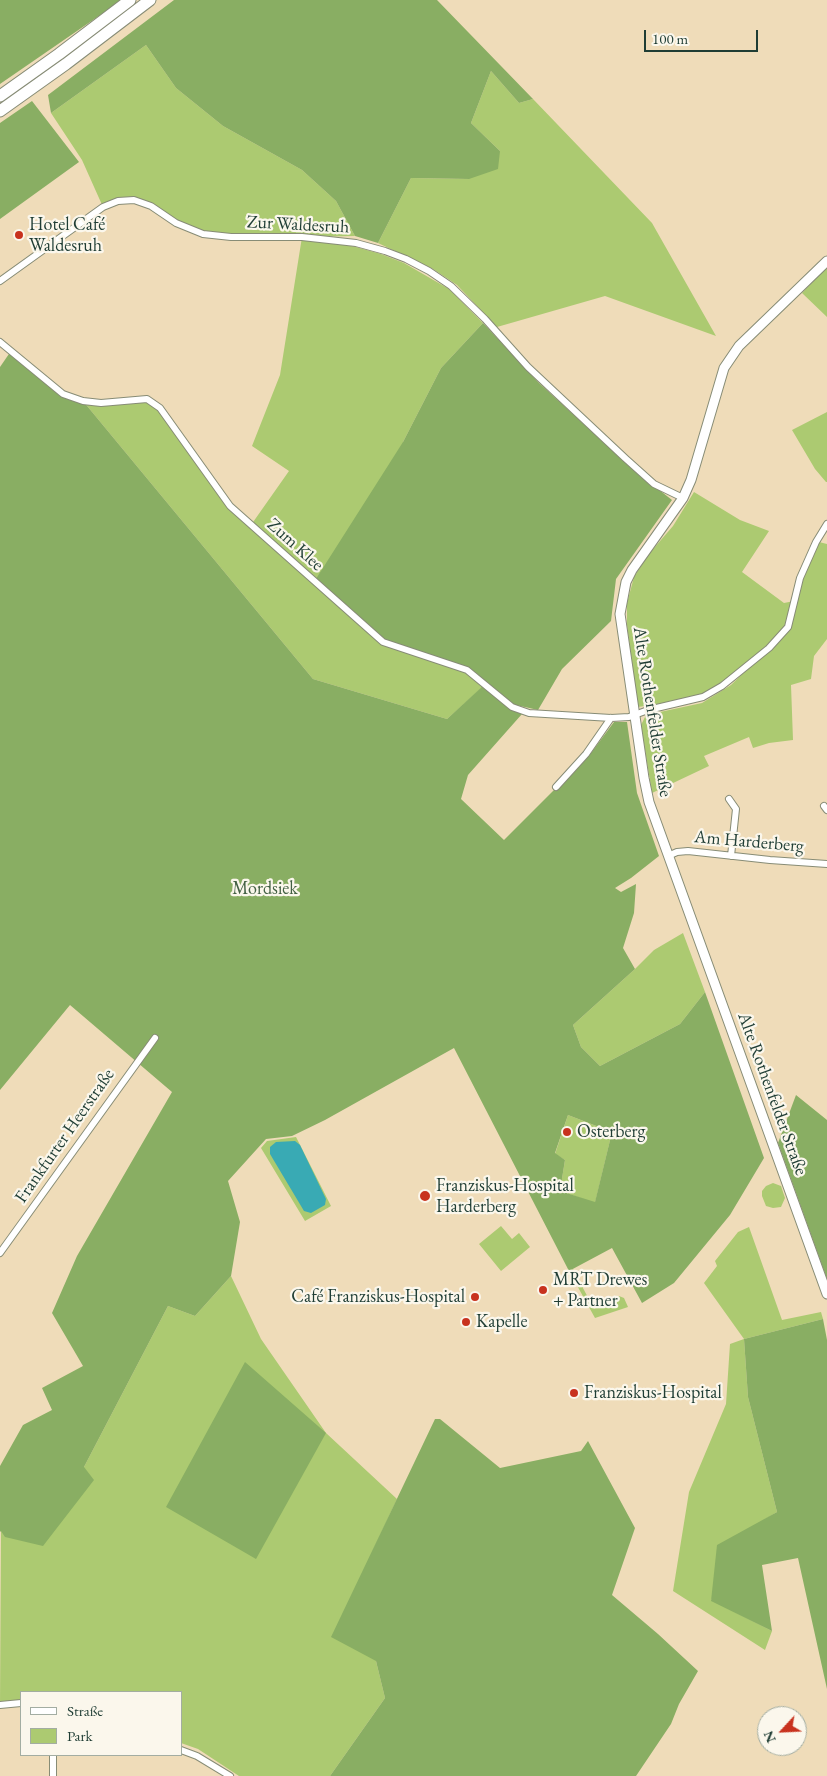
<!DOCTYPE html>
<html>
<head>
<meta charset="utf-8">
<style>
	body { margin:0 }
	#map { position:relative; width:827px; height:1776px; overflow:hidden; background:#efdcb9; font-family:"EB Garamond",serif }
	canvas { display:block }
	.legend { position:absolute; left:20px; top:1691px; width:162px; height:65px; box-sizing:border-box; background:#fbf7ec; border:1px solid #a3ada2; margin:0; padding:6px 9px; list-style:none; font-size:15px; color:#1f3d34 }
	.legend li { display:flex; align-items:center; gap:10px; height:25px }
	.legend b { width:25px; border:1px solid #a3ada2 }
	.north { position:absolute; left:757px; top:1706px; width:50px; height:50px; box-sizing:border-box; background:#fbf7ec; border:1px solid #a3ada2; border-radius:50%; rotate:245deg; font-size:14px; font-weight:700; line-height:20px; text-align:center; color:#1f3d34 }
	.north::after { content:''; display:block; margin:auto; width:18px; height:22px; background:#c8321e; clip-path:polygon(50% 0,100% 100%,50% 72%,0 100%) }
	.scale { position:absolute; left:644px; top:30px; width:114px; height:22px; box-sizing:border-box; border:2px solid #1f3d34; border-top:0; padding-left:6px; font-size:15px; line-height:18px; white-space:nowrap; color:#1f3d34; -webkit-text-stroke:4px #fbf7ec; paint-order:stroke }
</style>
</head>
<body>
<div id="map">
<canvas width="827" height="1776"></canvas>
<ul class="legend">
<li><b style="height:6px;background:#fff"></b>Straße</li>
<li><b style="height:14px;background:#acca71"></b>Park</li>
</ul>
<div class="north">N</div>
<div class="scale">100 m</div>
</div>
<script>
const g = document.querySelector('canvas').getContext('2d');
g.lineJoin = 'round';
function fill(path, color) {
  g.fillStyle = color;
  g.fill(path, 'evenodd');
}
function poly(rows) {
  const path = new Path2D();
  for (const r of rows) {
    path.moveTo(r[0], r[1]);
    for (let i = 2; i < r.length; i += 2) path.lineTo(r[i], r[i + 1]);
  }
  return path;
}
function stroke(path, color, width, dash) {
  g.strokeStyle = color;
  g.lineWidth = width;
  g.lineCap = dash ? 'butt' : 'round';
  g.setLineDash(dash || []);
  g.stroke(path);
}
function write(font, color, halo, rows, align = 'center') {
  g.font = font + ' "EB Garamond",serif';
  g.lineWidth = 4.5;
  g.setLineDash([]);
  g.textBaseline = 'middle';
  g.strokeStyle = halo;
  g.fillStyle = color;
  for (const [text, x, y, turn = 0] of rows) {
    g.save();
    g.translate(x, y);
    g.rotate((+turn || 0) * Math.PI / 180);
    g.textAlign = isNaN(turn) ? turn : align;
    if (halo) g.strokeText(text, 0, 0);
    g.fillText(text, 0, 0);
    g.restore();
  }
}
const green = poly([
	[146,45,176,88,223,126,302,170,336,201,355,236,305,237,356,247,381,254,404,263,449,289,483,323,441,368,403,442,467,670,485,685,447,719,313,679,83,401,147,399,160,408,230,506,251,525,289,471,252,446,280,375,302,237,203,234,134,200,103,207,82,160,51,113],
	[491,71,519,103,533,99,652,223,716,336,605,296,497,327,457,285,433,269,378,243,411,178,468,179,500,151,471,123],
	[827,267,827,317,802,293],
	[827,412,827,482,826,482,815,469,792,430],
	[694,492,740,520,769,531,742,572,784,603,794,601,800,578,819,542,827,544,827,639,814,656,811,679,791,685,793,740,769,743,753,748,749,737,704,756,709,766,652,793,641,725,646,715,702,703,731,685,764,653,703,697,638,707,627,625,627,603,634,577,648,555,673,526],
	[683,933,705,992,680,1024,600,1066,581,1047,573,1025,635,969,654,950],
	[568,1115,612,1132,595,1203,560,1191,565,1160,555,1154],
	[296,1137,331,1206,305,1221,261,1148,267,1141],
	[773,1183,781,1186,785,1198,781,1207,773,1208,766,1206,762,1196,762,1191,766,1186],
	[501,1226,512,1239,519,1233,530,1247,501,1271,479,1244],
	[749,1227,782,1320,821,1312,823,1319,744,1339,748,1397,777,1512,754,1526,711,1600,772,1631,765,1650,673,1591,689,1492,726,1404,730,1344,744,1339,704,1283,717,1266,715,1261,738,1232],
	[573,1269,594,1309,619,1296,624,1298,628,1307,595,1318,569,1271],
	[231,1276,261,1339,326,1433,397,1499,370,1557,376,1661,385,1698,330,1776,239,1776,198,1749,181,1743,181,1692,21,1692,21,1703,0,1705,1,1531,84,1467,168,1306,195,1316]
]);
const forest = poly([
	[0,0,122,0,0,84],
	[174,0,437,0,533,99,519,103,491,71,471,123,500,151,498,169,469,179,411,178,378,243,355,236,336,201,302,170,223,126,176,88,146,45,51,113,48,95],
	[32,101,79,162,0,219,0,123],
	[483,323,539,383,635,471,672,500,616,579,611,621,562,669,538,710,516,705,522,714,468,775,461,799,504,840,591,753,614,722,627,722,637,793,659,856,631,878,615,888,621,892,636,884,634,913,623,948,635,969,573,1025,581,1047,600,1066,680,1024,705,992,764,1158,730,1215,674,1283,642,1303,612,1248,569,1271,454,1048,325,1120,292,1136,266,1139,228,1181,240,1222,231,1276,195,1316,168,1306,84,1467,94,1480,43,1546,5,1537,1,1531,0,1532,0,1466,23,1425,52,1410,42,1388,83,1366,52,1313,77,1256,172,1092,70,1005,0,1090,0,367,11,351,63,394,83,401,313,679,447,719,484,685,467,670,383,642,314,582,403,442,441,368],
	[568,1115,612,1132,595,1202,560,1191,565,1160,555,1153],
	[796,1095,827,1120,827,1279,778,1143],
	[823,1319,827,1340,827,1689,798,1558,762,1565,772,1631,711,1601,717,1545,777,1512,748,1397,744,1339],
	[245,1362,326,1433,256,1559,166,1507],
	[435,1419,440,1419,500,1468,581,1451,588,1441,635,1528,612,1595,658,1634,698,1671,679,1704,671,1724,636,1776,330,1776,385,1698,376,1661,331,1637]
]);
const water = poly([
	[295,1141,300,1145,326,1199,325,1205,311,1213,304,1211,270,1154,270,1147,276,1142]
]);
const street = poly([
	[0,281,103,207,118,201,134,200,151,206,176,223,203,234,231,237,302,237,356,243,385,251,406,259,429,271,451,286,485,319,528,367,625,458,654,484,683,498],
	[0,342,63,394,83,401,101,403,147,399,160,408,230,506,383,642,467,670,512,707,529,713,611,718,629,717,648,710,703,697,722,686,769,648,788,627,800,578,816,542,827,524],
	[556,787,586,754,611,718],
	[729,799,736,809,731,856],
	[824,806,827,810],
	[668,856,677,852,688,851,770,860,827,864],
	[0,1253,155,1038],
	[0,1705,21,1703],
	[181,1750,197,1756,230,1776],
	[53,1755,53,1776]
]);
const secondary = poly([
	[827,261,739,346,724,368,691,480,683,498,632,570,626,582,620,614,644,778,649,802,827,1294]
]);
const highway = poly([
	[0,96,59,54,130,0],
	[0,111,66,64,150,0]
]);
const markers = [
	[19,235,5,"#c8321e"],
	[567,1132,5,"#c8321e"],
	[425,1196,6,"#c8321e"],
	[543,1290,5,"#c8321e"],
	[475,1297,5,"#c8321e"],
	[466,1322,5,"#c8321e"],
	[574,1393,5,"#c8321e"]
];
const poiNames = [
	["Hotel Café",29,225],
	["Waldesruh",29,246],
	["Osterberg",577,1132],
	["Franziskus-Hospital",436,1186],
	["Harderberg",436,1207],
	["MRT Drewes",553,1280],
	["+ Partner",553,1301],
	["Café Franziskus-Hospital",465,1297,"right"],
	["Kapelle",476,1322],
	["Franziskus-Hospital",584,1393]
];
const streetNames = [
	["Zur Waldesruh",298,225,3],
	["Zum Klee",295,545,42],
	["Alte Rothenfelder Straße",652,712,81],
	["Am Harderberg",749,842,5],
	["Alte Rothenfelder Straße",772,1094,70],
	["Frankfurter Heerstraße",65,1136,-55]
];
const parkNames = [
	["Mordsiek",265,889]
];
fill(green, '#acca71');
fill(forest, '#89ae63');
fill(water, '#39aab4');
stroke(street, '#878c76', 8);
stroke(secondary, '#878c76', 11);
stroke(highway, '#878c76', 13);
stroke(street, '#fff', 6);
stroke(secondary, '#fff', 9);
stroke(highway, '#fff', 11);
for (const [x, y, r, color] of markers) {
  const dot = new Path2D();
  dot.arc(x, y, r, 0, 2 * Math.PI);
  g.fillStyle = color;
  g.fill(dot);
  stroke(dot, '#fbf7ec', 2);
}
write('18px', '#1f3d34', '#fbf7ec', poiNames, 'left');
write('18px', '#1f3d34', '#fbf7ec', streetNames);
write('18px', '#426043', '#fbf7ec', parkNames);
</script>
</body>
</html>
